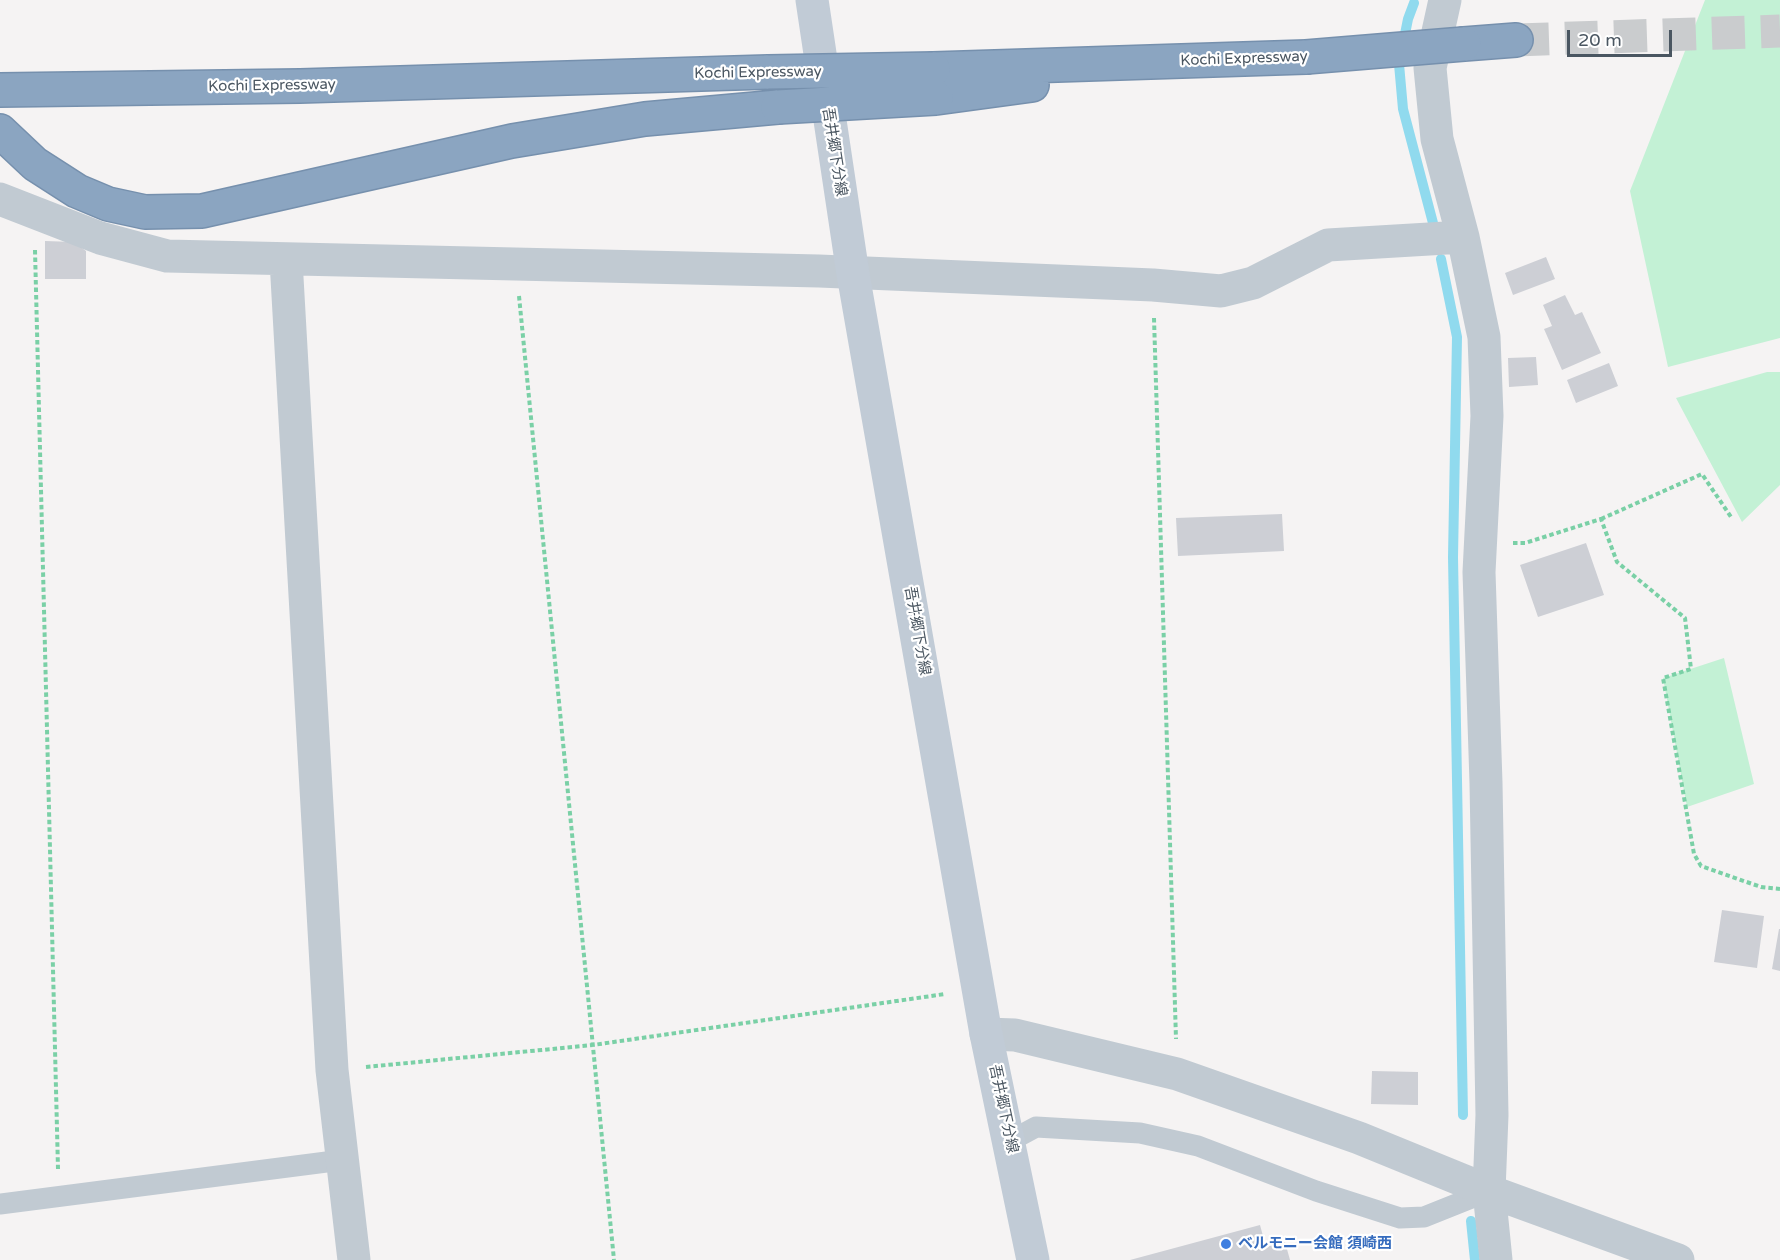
<!DOCTYPE html>
<html>
<head>
<meta charset="utf-8">
<style>
	body { margin:0 }
	#map { position:relative; width:1780px; height:1260px; overflow:hidden; background:#f5f3f3; font-family:"Varela Round",sans-serif }
	canvas { display:block }
	.scale { position:absolute; left:1567px; top:30px; width:105px; height:27px; box-sizing:border-box; border:3px solid #4a5661; border-top:0; padding-left:8px; font-size:18px; line-height:21px; white-space:nowrap; color:#4a5661; -webkit-text-stroke:4px #fff; paint-order:stroke }
</style>
</head>
<body>
<div id="map">
<canvas width="1780" height="1260"></canvas>
<div class="scale">20 m</div>
</div>
<script>
const g = document.querySelector('canvas').getContext('2d');
g.lineJoin = 'round';
function fill(path, color) {
  g.fillStyle = color;
  g.fill(path, 'evenodd');
}
function poly(rows) {
  const path = new Path2D();
  for (const r of rows) {
    path.moveTo(r[0], r[1]);
    for (let i = 2; i < r.length; i += 2) path.lineTo(r[i], r[i + 1]);
  }
  return path;
}
function stroke(path, color, width, dash) {
  g.strokeStyle = color;
  g.lineWidth = width;
  g.lineCap = dash ? 'butt' : 'round';
  g.setLineDash(dash || []);
  g.stroke(path);
}
function write(font, color, halo, rows, align = 'center') {
  g.font = font + ' "Varela Round","Noto Sans JP",sans-serif';
  g.lineWidth = 4.5;
  g.setLineDash([]);
  g.textBaseline = 'middle';
  g.strokeStyle = halo;
  g.fillStyle = color;
  for (const [text, x, y, turn = 0] of rows) {
    g.save();
    g.translate(x, y);
    g.rotate((+turn || 0) * Math.PI / 180);
    g.textAlign = isNaN(turn) ? turn : align;
    if (halo) g.strokeText(text, 0, 0);
    g.fillText(text, 0, 0);
    g.restore();
  }
}
const green = poly([
	[1705,0,1780,0,1780,338,1668,367,1630,191],
	[1767,372,1780,372,1780,485,1742,522,1676,398],
	[1724,658,1754,784,1687,807,1663,678]
]);
const stream = poly([
	[1414,3,1408,19,1399,64,1403,109,1433,223],
	[1441,259,1457,337,1453,557,1463,1115],
	[1471,1221,1475,1260]
]);
const building = poly([
	[45,241,74,242,86,251,86,279,45,279],
	[1546,257,1555,279,1513,295,1505,273],
	[1565,295,1575,315,1582,312,1601,353,1562,370,1544,329,1552,326,1543,305],
	[1536,357,1538,385,1509,387,1508,358],
	[1609,363,1618,386,1576,403,1567,380],
	[1282,514,1284,551,1178,556,1176,518],
	[1586,543,1604,595,1538,617,1520,565],
	[1722,910,1764,916,1757,968,1714,962],
	[1779,929,1780,929,1780,971,1772,969],
	[1372,1071,1418,1072,1418,1105,1371,1104],
	[1260,1225,1266,1247,1285,1242,1290,1260,1130,1260]
]);
const highwayTunnel = poly([
	[1516,40,1780,31]
]);
const path = poly([
	[35,250,58,1169],
	[519,296,614,1260],
	[1154,318,1176,1039],
	[1601,519,1702,474,1731,517],
	[1513,543,1525,543,1601,519,1617,562,1685,618,1691,669,1663,678,1694,854,1701,866,1761,887,1780,889],
	[366,1067,593,1045,945,994]
]);
const lane = poly([
	[1010,1141,1036,1127,1140,1133,1198,1146,1316,1191,1400,1218,1424,1217,1489,1191],
	[0,1204,342,1160]
]);
const street = poly([
	[1445,0,1430,68,1437,139,1463,237,1484,337,1487,416,1479,572,1486,783,1492,1115,1489,1191,1496,1260],
	[0,199,100,238,167,256,819,271,1153,285,1221,291,1253,283,1328,245,1463,237],
	[286,260,332,1070,354,1260],
	[986,1034,1015,1035,1177,1074,1359,1138,1489,1191,1678,1260]
]);
const secondary = poly([
	[812,0,853,274,986,1034,1033,1260]
]);
const highway = poly([
	[1464,44,1516,40],
	[933,69,1306,57],
	[0,90,300,86,768,72],
	[936,98,1032,85],
	[0,131,35,164,77,191,108,204,145,212,202,211,512,141,645,119,778,107]
]);
const highwayBridge = poly([
	[1306,57,1464,44],
	[768,72,933,69],
	[778,107,936,98]
]);
const markers = [
	[1226,1244,6,"#3f7fe0"]
];
const streetNames = [
	["Kochi Expressway",1244,59,-2],
	["Kochi Expressway",758,73,-1],
	["Kochi Expressway",272,86,-1],
	["吾井郷下分線",834,152,81],
	["吾井郷下分線",917,631,80],
	["吾井郷下分線",1003,1109,78]
];
const shopNames = [
	["ベルモニー会館 須崎西",1238,1244]
];
fill(green, '#c3f1d5');
stroke(stream, '#90daee', 10);
fill(building, '#cdcfd5');
stroke(highwayTunnel, '#caccce', 33, [33, 16]);
stroke(highway, '#7690ad', 36);
stroke(path, '#7ad0a6', 4, [4.5, 3]);
stroke(lane, '#c1cad2', 21);
stroke(street, '#c1cad2', 33);
stroke(secondary, '#c1cbd6', 33);
stroke(highway, '#8ba5c1', 33);
stroke(highwayBridge, '#7690ad', 36, []);
stroke(highwayBridge, '#8ba5c1', 33);
for (const [x, y, r, color] of markers) {
  const dot = new Path2D();
  dot.arc(x, y, r, 0, 2 * Math.PI);
  g.fillStyle = color;
  g.fill(dot);
  stroke(dot, '#fff', 2);
}
write('15px', '#4a5661', '#fff', streetNames);
write('bold 15px', '#366cbe', '#fff', shopNames, 'left');
</script>
</body>
</html>
